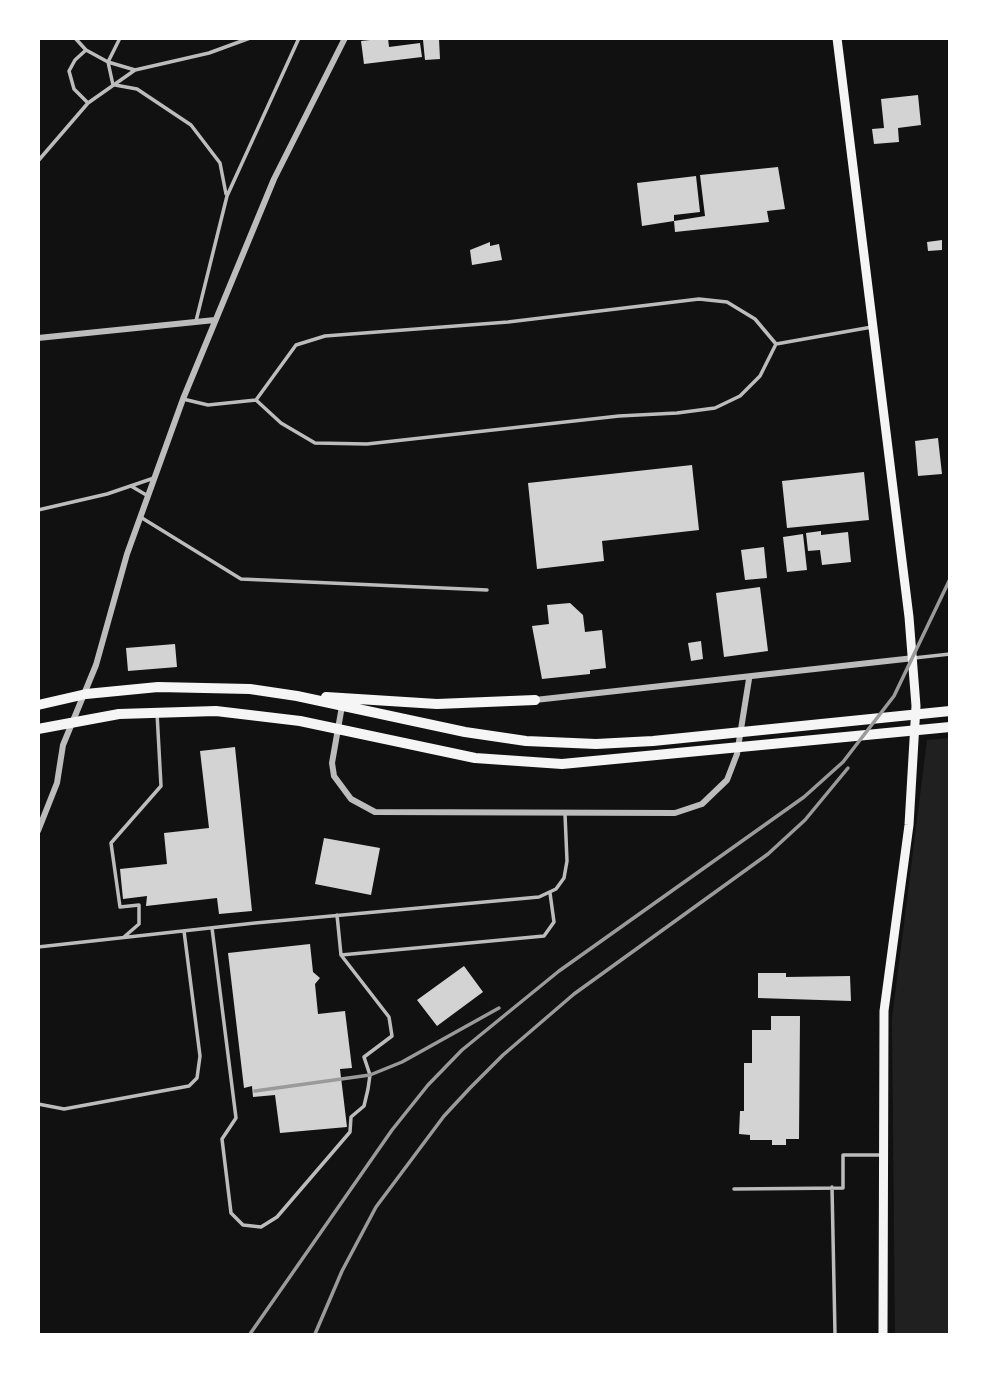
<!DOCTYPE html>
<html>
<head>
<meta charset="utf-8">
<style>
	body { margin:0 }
	#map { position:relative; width:988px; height:1373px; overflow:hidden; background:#111; font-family:Montserrat,sans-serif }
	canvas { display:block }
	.frame { position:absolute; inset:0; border:40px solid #fff; pointer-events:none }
</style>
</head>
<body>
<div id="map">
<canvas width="988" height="1373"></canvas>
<div class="frame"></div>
</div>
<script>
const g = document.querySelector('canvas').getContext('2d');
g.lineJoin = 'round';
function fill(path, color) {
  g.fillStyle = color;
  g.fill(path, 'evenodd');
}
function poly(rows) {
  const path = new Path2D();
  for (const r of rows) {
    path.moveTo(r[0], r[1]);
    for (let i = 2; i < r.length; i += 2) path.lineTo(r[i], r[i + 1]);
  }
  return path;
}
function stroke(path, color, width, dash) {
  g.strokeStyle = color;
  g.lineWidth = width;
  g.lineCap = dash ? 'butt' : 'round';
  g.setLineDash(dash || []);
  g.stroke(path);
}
const green = poly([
	[949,738,949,1334,895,1334,892,1019,927,740]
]);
const building = poly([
	[388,38,389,47,420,43,422,57,364,64,361,41],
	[439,39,440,59,425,60,423,40],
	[918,95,921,125,898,128,899,142,874,144,872,129,884,128,881,99],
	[778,167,785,209,767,211,769,222,675,232,674,221,705,216,700,175],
	[696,176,700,212,674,215,674,221,642,226,637,183],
	[942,240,942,250,928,251,927,242],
	[490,242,490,246,499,244,502,260,472,265,470,250],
	[938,438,942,474,918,476,915,441],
	[692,465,699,530,602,541,604,561,537,569,528,483],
	[864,472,869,520,787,528,782,481],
	[821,531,821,535,848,532,851,562,822,565,820,550,808,551,806,533],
	[803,534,807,570,787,572,783,537],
	[764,547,767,578,745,580,741,550],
	[760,587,768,651,724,657,716,593],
	[570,603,583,615,585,632,602,630,606,668,590,670,590,674,542,679,532,626,549,624,547,605],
	[701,641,703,659,691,661,688,643],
	[175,644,177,667,128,671,126,648],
	[235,747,252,911,219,914,217,898,146,906,147,896,123,899,120,869,167,864,164,833,209,828,200,751],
	[324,838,380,848,371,895,315,884],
	[310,944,313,972,320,978,315,984,318,1014,345,1011,352,1068,340,1069,347,1127,280,1133,275,1095,253,1097,252,1086,244,1088,228,953],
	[464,966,483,992,437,1026,417,1000],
	[758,973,786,973,786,977,850,976,851,1001,758,998],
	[771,1016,800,1016,799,1139,786,1139,786,1145,772,1145,772,1140,750,1140,750,1135,739,1134,740,1111,744,1111,744,1063,752,1063,752,1030,771,1030]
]);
const service = poly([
	[75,38,86,50,108,62,135,70],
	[86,50,75,60,69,71,74,89,88,103],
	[113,85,108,62,120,38],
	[115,85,137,89,191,125,220,163,226,194],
	[38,161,88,103,135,70,209,53,250,38],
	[196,321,227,196,299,38],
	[183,399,208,405,256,400,296,345,325,336,508,322,699,299,727,302,755,319,776,344,872,327],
	[256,400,281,423,315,443,367,444,619,416,677,413,715,408,740,396,760,376,776,344],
	[131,486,148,496],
	[38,510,107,494,154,478],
	[142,518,241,579,487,590],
	[914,658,950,654],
	[337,915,341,955,544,936,554,922,550,893],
	[212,928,236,1118,222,1139,231,1213,243,1225,261,1227,277,1217,350,1132,351,1117,364,1106,368,1089,370,1075,364,1057,392,1036,389,1017,341,955],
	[124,937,139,924,139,905,120,907,111,843,161,786,157,713],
	[38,947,255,923,539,897,556,889,564,878,567,861,565,814],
	[38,1104,64,1109,189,1086,197,1078,200,1056,184,931],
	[832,1187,835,1334],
	[734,1189,843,1188,843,1155,882,1155]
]);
const minor = poly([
	[38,338,215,320],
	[535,700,914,658],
	[342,706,332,763,334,776,351,799,375,812,675,813,702,804,727,780,737,754,749,679],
	[38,831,57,783,63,745,96,665,127,554,183,399,274,179,345,38]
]);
const secondary = poly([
	[837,38,909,617,916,706,909,825,884,1011,883,1334]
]);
const primary = poly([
	[326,697,437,704,535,700],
	[38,705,86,694,158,687,250,689,297,696,465,732,526,741,596,744,653,741,950,711],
	[38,729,119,714,216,711,300,721,475,758,562,764,950,727]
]);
const rail = poly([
	[255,1091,370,1075,402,1062,499,1008],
	[250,1334,392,1130,428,1085,462,1050,559,971,804,797,843,762,894,696,950,579],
	[315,1334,342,1271,376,1207,444,1116,470,1088,503,1055,574,994,768,854,805,820,848,768]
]);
fill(green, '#202020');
fill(building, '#d3d3d3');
stroke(service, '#bcbcbc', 3.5);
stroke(minor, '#bcbcbc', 6);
stroke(secondary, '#f5f5f5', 9);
stroke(primary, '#f5f5f5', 10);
stroke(rail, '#9a9a9a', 3.5);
</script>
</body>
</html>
